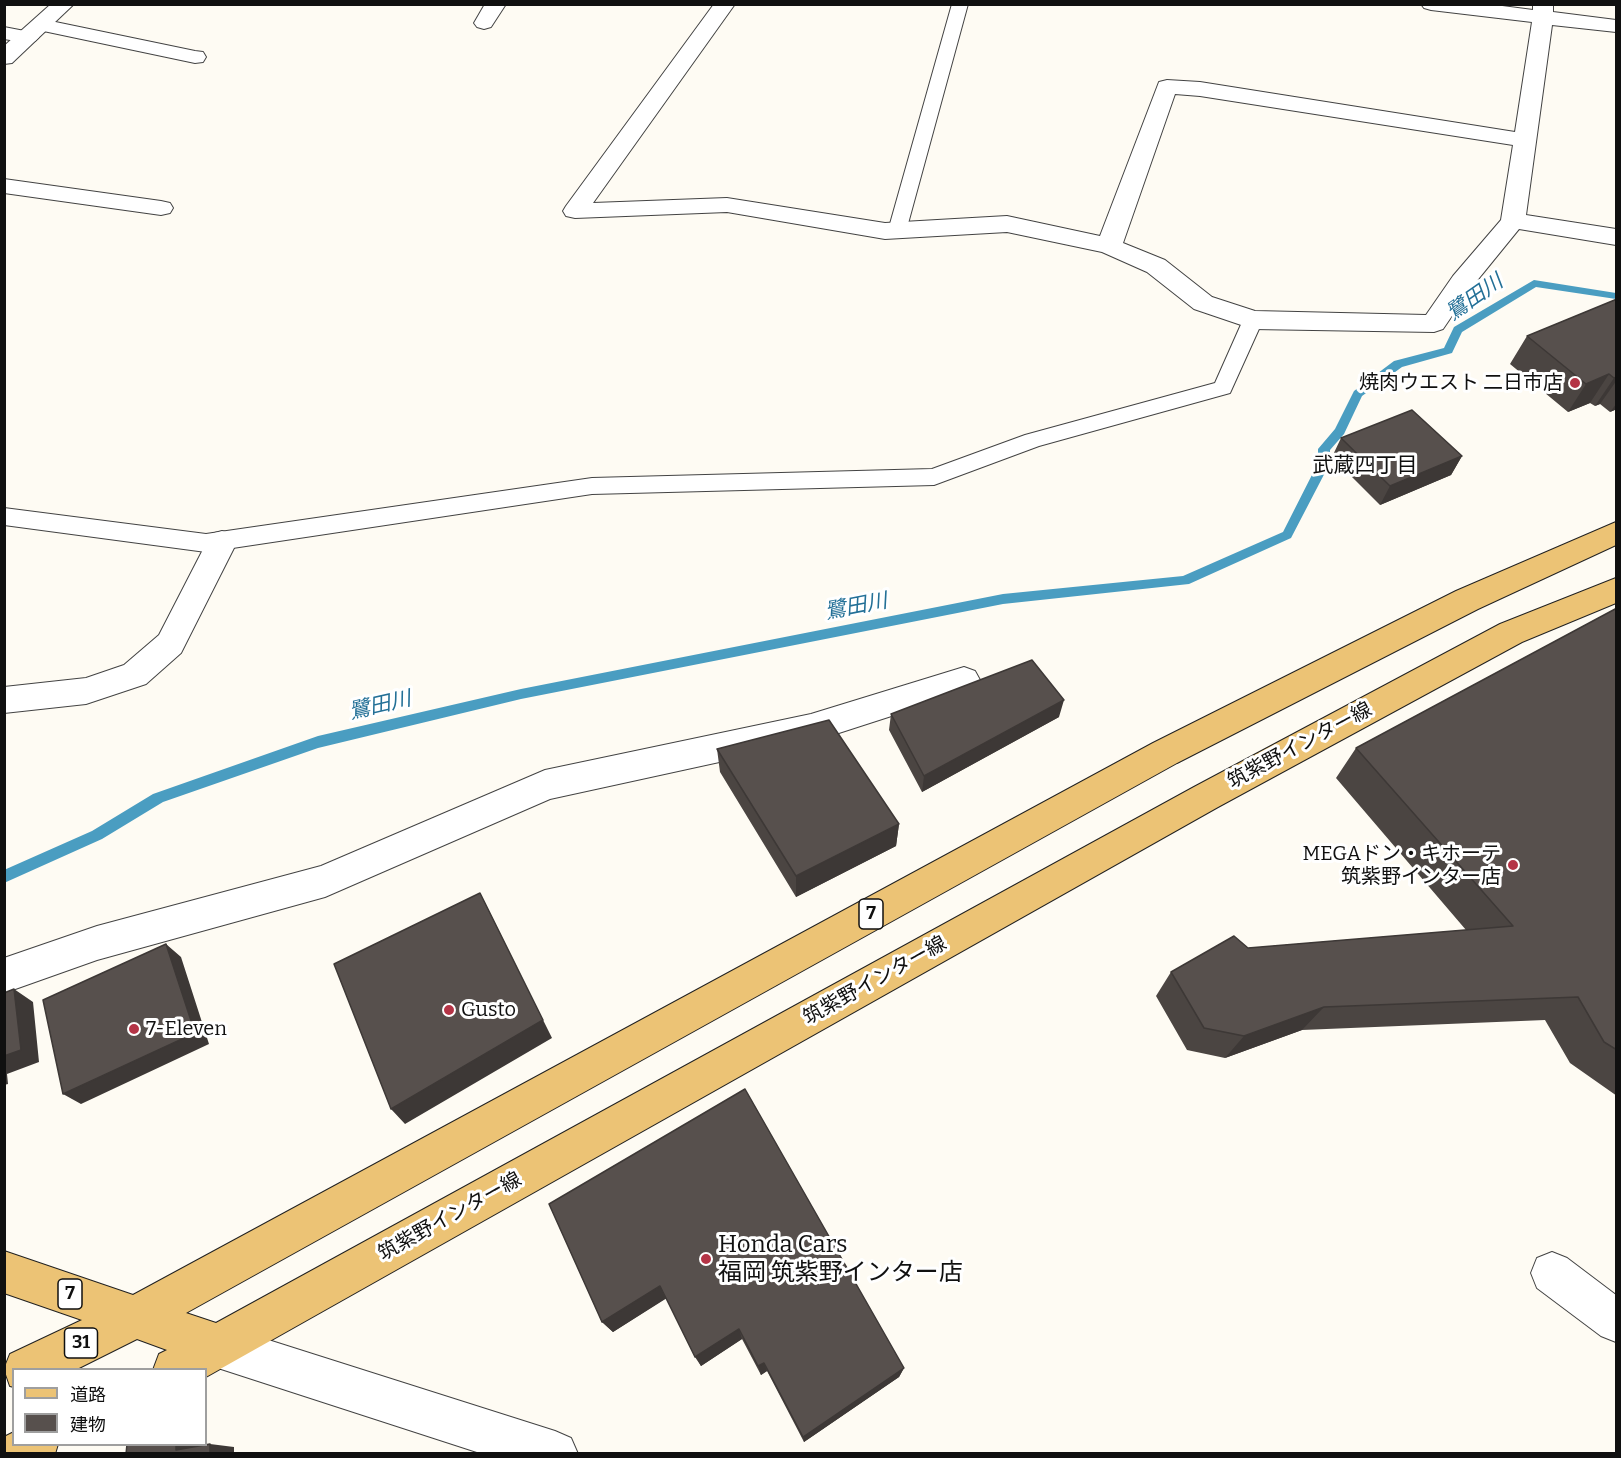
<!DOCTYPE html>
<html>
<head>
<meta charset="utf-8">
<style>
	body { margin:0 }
	#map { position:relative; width:1621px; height:1458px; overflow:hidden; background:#fefbf3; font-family:Bitter,"Noto Sans JP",serif }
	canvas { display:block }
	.frame { position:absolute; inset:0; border:6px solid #101010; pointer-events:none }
	.legend { position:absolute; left:12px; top:1368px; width:195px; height:78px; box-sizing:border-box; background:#fff; border:2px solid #9f9f9f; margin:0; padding:8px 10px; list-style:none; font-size:18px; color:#101010 }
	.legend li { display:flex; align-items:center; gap:12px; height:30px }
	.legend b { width:30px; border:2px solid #9f9f9f }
</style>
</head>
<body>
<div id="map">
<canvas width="1621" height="1458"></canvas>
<div class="frame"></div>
<ul class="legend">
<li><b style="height:8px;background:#ecc375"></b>道路</li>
<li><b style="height:16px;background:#57504d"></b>建物</li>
</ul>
</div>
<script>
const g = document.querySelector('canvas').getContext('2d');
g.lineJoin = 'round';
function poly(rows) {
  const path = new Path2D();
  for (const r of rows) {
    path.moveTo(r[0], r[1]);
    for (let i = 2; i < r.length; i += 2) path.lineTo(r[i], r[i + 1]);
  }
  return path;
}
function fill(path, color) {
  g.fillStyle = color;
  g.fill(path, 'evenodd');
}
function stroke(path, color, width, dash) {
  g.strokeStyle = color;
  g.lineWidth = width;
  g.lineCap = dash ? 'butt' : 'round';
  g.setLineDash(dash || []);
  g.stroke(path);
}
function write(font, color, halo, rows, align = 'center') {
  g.font = font + ' Bitter,"Noto Sans JP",serif';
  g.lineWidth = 6;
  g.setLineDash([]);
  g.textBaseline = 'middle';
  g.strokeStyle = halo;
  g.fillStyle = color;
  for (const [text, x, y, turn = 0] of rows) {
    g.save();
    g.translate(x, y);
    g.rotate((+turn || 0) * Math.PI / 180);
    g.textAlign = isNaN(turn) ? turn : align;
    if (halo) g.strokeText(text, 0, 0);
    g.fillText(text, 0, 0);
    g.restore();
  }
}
const stream = poly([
	[1534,280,1616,293,1616,299,1536,287,1462,332,1452,353,1402,367,1362,396,1344,434,1330,450,1330,463,1291,538,1189,584,1003,604,521,699,318,748,163,802,102,839,4,883,4,870,92,831,153,794,318,736,521,689,1003,594,1183,576,1283,532,1318,463,1318,449,1335,429,1354,391,1394,361,1444,348,1454,327,1534,280]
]);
const service = poly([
	[952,4,968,4,906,231,904,235,897,237,890,235,888,231,952,4],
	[1253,313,1260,315,1263,320,1230,393,1039,446,934,485,592,494,206,552,4,525,4,508,206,534,592,478,932,469,1025,435,1215,383,1243,320,1246,315,1253,313]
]);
const minor = poly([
	[485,4,506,4,491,27,484,29,477,27,474,23,485,4],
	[714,4,735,4,593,203,727,198,885,223,1007,216,1100,236,1159,82,1167,80,1200,82,1515,132,1532,22,1431,10,1424,8,1421,4,1487,4,1533,10,1533,4,1553,4,1553,12,1616,20,1616,32,1552,25,1526,215,1616,229,1616,245,1519,229,1471,288,1443,329,1434,332,1253,329,1194,309,1147,272,1102,252,1007,232,885,239,727,212,575,218,566,216,563,211,566,206,714,4],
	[1175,94,1200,96,1513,145,1501,220,1453,276,1426,315,1255,311,1212,297,1165,260,1123,243,1175,94],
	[41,19,195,51,203,52,206,57,203,62,195,63,34,29,31,25,34,21,41,19],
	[4,27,35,33,39,37,35,41,28,43,4,39,4,27],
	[4,179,161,201,170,203,173,208,170,213,161,215,4,193,4,179],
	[222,531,233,534,237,542,181,653,146,684,86,704,4,713,4,687,86,678,124,665,159,635,211,534,222,531],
	[964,667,975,671,980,680,975,689,811,742,550,799,325,897,97,960,4,993,4,958,97,926,321,866,545,770,811,714,964,667],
	[1552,1252,1567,1258,1616,1295,1616,1342,1601,1336,1537,1288,1531,1273,1537,1258,1552,1252],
	[218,1324,555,1431,571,1438,578,1454,483,1454,218,1368,203,1361,196,1346,203,1331,218,1324]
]);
const tertiary = poly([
	[51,4,74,4,12,63,4,64,4,46,51,4]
]);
const primary = poly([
	[1616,522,1616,545,1478,609,1177,763,186,1313,216,1323,1194,787,1500,624,1616,578,1616,603,1522,642,1218,807,206,1377,206,1370,153,1370,159,1354,167,1350,137,1339,75,1370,14,1370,14,1387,10,1386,4,1369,10,1354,82,1320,4,1293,4,1251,133,1295,1153,743,1456,591,1616,522],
	[14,1432,14,1444,58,1444,55,1454,4,1454,4,1437,14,1432]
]);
const wall = poly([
	[1617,299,1617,409,1610,412,1600,404,1595,406,1590,403,1568,412,1510,364,1527,336],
	[1341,438,1462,456,1451,475,1380,505,1332,457],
	[1617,608,1617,1096,1570,1063,1545,1020,1302,1030,1225,1058,1187,1050,1156,996,1171,972,1248,948,1466,930,1336,778,1356,748],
	[891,714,1059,717,922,792,889,730],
	[717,749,899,824,896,846,796,897,720,772],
	[549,1204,904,1368,899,1377,804,1442,767,1371,761,1375,742,1339,701,1366,666,1298,613,1332,602,1322]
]);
const shadedWall = poly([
	[1609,374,1590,403,1568,412,1586,384],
	[1617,377,1617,380,1600,404,1595,406,1614,378],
	[1617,403,1617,409,1610,412],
	[1462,456,1451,475,1380,505,1390,486],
	[1064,700,1059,717,922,792,924,776],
	[899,824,896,846,796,897,796,876],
	[480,893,552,1038,405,1124,391,1109],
	[166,944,181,957,209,1044,81,1104,63,1094],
	[14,989,33,1002,39,1062,7,1074,8,1084,4,1085,4,1056],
	[1324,1007,1302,1030,1225,1058,1244,1036],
	[660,1286,667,1298,613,1332,602,1322],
	[739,1329,742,1339,701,1366,695,1357],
	[764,1363,767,1371,761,1375,758,1366],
	[904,1368,899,1377,804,1442,803,1437],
	[176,1444,201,1444,201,1454,176,1450],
	[210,1444,234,1447,234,1454,210,1454]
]);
const building = poly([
	[1617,299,1617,377,1614,378,1609,374,1586,384,1527,336,1617,299],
	[1412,410,1462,456,1390,486,1341,438,1412,410],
	[1617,608,1617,1050,1604,1042,1578,997,1324,1007,1244,1036,1204,1028,1171,972,1234,936,1248,948,1513,926,1356,748,1617,608],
	[1032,660,1064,700,924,776,891,714,1032,660],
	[829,720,899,824,796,876,717,749,829,720],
	[480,893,543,1020,391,1109,334,964,480,893],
	[166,944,195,1033,63,1094,43,1000,166,944],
	[14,989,21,1050,4,1056,4,993,14,989],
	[745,1089,904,1368,803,1437,764,1363,758,1366,739,1329,695,1357,660,1286,602,1322,549,1204,745,1089],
	[127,1444,176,1444,176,1450,210,1444,210,1454,126,1454,127,1444]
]);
const markers = [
	[1575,383,6,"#b43446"],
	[1513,865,6,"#b43446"],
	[449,1010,6,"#b43446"],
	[134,1029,6,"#b43446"],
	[706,1259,6,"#b43446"]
];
const shields = [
	[871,914,24],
	[70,1294,24],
	[81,1343,33]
];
const shieldNames = [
	["7",871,914],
	["7",70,1294],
	["31",81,1343]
];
const poiNames = [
	["焼肉ウエスト 二日市店",1563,383],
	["MEGAドン・キホーテ",1501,854],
	["筑紫野インター店",1501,877],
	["Gusto",461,1010,"left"],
	["7-Eleven",146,1029,"left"]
];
const streetNames = [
	["筑紫野インター線",1300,746,-28],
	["筑紫野インター線",875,981,-29],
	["筑紫野インター線",450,1217,-29]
];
const waterNames = [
	["鷺田川",1475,298,-35],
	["鷺田川",856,607,-11],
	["鷺田川",380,706,-13]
];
const neighbourhoodNames = [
	["武蔵四丁目",1365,466]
];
const nearPoinames = [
	["Honda Cars",718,1245],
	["福岡 筑紫野インター店",718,1273]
];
fill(stream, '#4a9dc1');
stroke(service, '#434343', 2);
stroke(minor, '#434343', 2);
stroke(tertiary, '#434343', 2);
stroke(primary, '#212121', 2);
fill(service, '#fff');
fill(minor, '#fff');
fill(tertiary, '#fff');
fill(primary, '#ecc375');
fill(wall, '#4b4542');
fill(shadedWall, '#3d3836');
fill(building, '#57504d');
stroke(building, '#3d3836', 1.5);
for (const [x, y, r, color] of markers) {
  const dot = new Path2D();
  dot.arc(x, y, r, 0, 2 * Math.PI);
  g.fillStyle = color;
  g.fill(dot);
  stroke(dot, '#fff', 2);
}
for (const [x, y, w] of shields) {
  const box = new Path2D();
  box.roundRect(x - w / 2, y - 15, w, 30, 4.5);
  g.fillStyle = '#fff';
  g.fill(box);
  stroke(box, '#101010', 1.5);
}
write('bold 18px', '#101010', null, shieldNames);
write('20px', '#101010', '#fff', poiNames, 'right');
write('20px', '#101010', '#fff', streetNames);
write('italic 21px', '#237097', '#fff', waterNames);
write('21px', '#101010', '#fff', neighbourhoodNames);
write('24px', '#101010', '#fff', nearPoinames, 'left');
</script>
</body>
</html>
